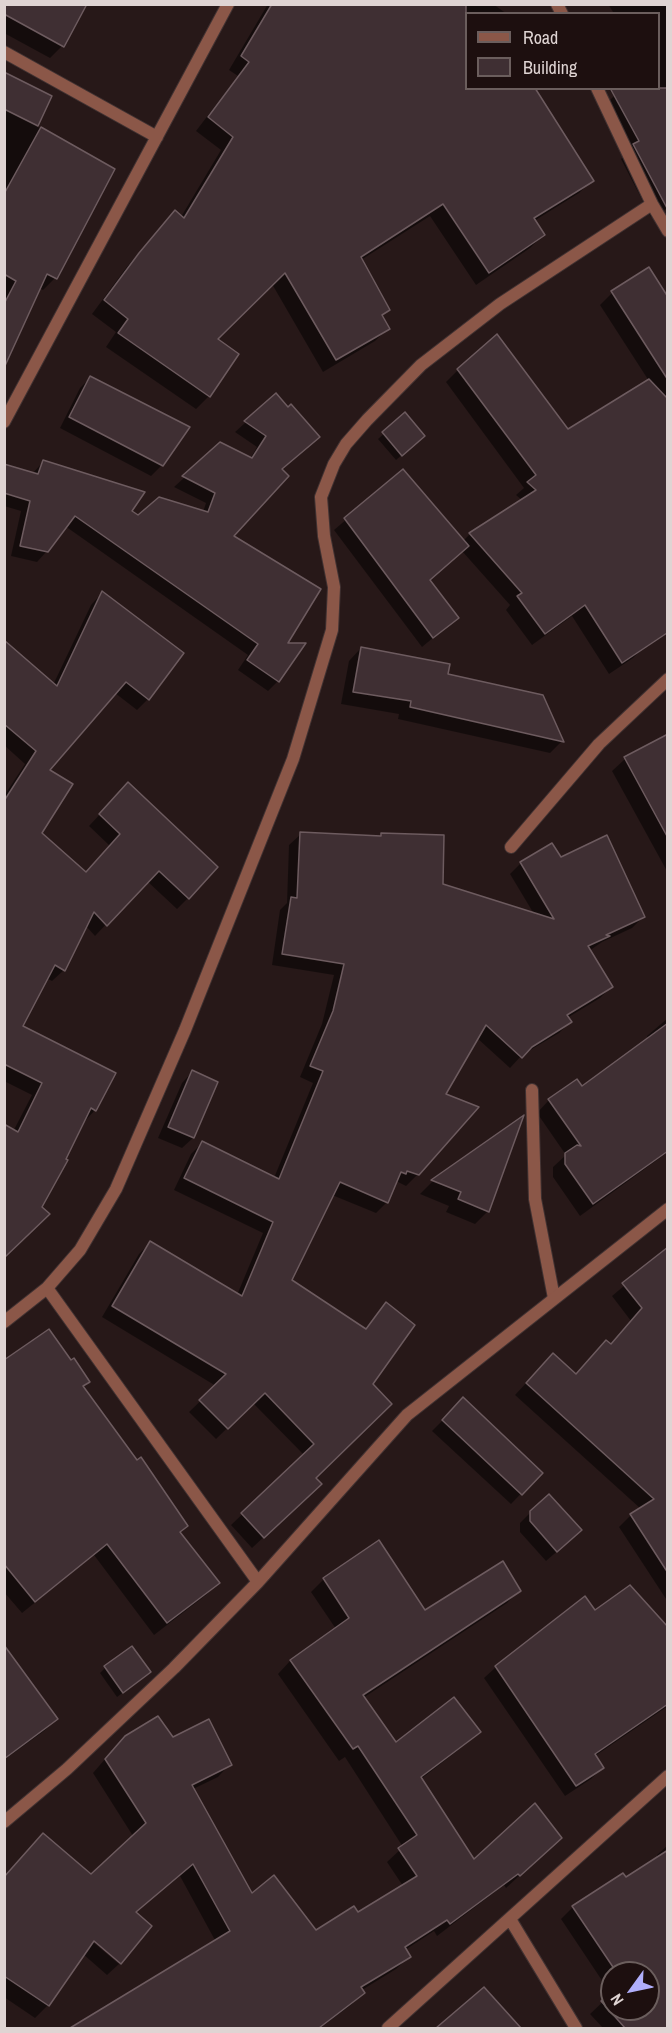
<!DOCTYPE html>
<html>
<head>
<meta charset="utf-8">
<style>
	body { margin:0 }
	#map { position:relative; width:672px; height:2033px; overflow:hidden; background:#271818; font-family:"Archivo Narrow",sans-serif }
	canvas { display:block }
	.frame { position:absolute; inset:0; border:6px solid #dfd4d3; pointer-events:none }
	.legend { position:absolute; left:465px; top:12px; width:195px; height:78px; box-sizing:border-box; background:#1d0f0f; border:2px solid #6b5e5d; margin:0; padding:8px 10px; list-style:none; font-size:18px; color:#dfd4d3 }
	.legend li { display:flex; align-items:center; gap:12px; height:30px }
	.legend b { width:30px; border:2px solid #6b5e5d }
	.north { position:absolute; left:600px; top:1961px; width:60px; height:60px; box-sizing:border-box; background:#1d0f0f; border:2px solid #6b5e5d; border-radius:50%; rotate:237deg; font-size:16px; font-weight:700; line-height:24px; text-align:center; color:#dfd4d3 }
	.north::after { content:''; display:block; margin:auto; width:21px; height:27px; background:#b0aefa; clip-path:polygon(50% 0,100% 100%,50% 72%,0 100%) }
</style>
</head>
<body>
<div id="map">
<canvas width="672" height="2033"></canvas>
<div class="frame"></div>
<ul class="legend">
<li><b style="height:8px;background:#8b5748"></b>Road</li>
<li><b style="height:16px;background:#3f2f33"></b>Building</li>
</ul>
<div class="north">N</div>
</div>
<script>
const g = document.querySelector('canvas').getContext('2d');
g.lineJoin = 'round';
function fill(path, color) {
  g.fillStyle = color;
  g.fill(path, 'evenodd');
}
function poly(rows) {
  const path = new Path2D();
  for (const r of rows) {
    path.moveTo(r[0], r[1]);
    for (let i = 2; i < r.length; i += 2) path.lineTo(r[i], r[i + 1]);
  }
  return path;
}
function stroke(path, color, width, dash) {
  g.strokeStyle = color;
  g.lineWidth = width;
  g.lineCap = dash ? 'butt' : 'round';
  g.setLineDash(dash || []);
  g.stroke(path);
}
const shadow = poly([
	[4,4,62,46,50,58,4,33],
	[268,4,493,4,507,14,466,14,466,88,592,180,579,193,534,221,543,235,530,248,476,285,430,216,361,260,388,310,381,317,388,328,375,341,323,372,272,284,215,339,209,396,196,409,106,347,116,332,92,314,126,268,162,225,175,212,181,217,221,150,196,131,238,76,229,70],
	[608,4,668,4,668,208,651,217,621,159,626,154,601,109,614,96,608,88,658,88,658,14,612,14,613,12],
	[4,74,50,97,36,126,113,169,55,278,43,290,39,288,4,358],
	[648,270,668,300,668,610,650,622,645,646,633,658,609,674,572,616,532,645,506,610,510,605,462,551,429,580,457,618,422,647,334,530,403,471,463,541,470,534,523,501,516,495,524,488,446,382,458,370,567,431,649,381,600,305,612,293],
	[90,378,162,465,151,476,60,428,80,388],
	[276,395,280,470,232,536,285,644,278,681,268,691,238,670,248,655,65,526,47,551,37,562,11,556,21,511,4,506,4,466,32,474,43,462,130,511,138,517,203,512,206,503,174,487,221,444,250,459,257,447,235,432],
	[405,415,418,441,396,460,378,439],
	[102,593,148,699,137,710,115,693,48,771,40,833,85,874,110,846,89,826,117,796,188,898,177,909,147,881,95,936,86,926,64,970,52,981,46,978,21,1026,95,1110,84,1122,4,1149,32,1095,4,1081,4,796,25,764,4,745,4,642,53,685,91,605],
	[361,648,446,676,562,741,550,753,398,719,399,714,341,704,349,661],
	[668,735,668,873,612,771,625,759],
	[301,834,378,838,382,834,442,885,534,914,510,874,521,863,560,859,643,917,632,928,602,942,589,951,611,987,600,998,567,1018,570,1022,559,1033,522,1055,510,1068,477,1038,444,1095,418,1174,406,1186,396,1181,387,1202,376,1213,332,1195,290,1281,364,1330,386,1304,371,1384,314,1478,309,1495,252,1548,231,1525,304,1455,253,1403,216,1439,189,1412,216,1386,102,1317,139,1254,150,1243,237,1295,263,1233,174,1190,191,1154,202,1143,274,1178,313,1083,300,1077,322,1024,334,975,272,965,280,910,287,903,289,845],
	[668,1018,668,1152,580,1216,553,1177,553,1167,566,1155,537,1113,549,1100,582,1088,648,1039,647,1036],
	[192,1072,216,1083,193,1138,182,1148,158,1138,182,1083],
	[521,1119,488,1211,475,1224,446,1212,449,1206,420,1194,432,1182],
	[663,1253,668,1259,668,1602,619,1527,631,1515,641,1509,515,1395,541,1367,575,1376,610,1345,631,1321,612,1296],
	[4,1361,88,1382,82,1387,186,1526,179,1533,218,1583,206,1595,154,1635,94,1555,22,1613,4,1592],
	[463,1400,541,1473,511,1504,432,1431],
	[531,1512,569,1541,546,1561,520,1532,520,1523],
	[379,1542,425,1612,519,1590,507,1603,363,1698,395,1744,479,1731,466,1744,421,1779,474,1861,547,1850,506,1888,504,1885,437,1936,434,1931,405,1950,409,1957,396,1969,362,1990,363,1992,351,2005,320,2028,74,2028,216,1942,180,1876,135,1913,87,1937,119,1964,107,1975,83,1954,48,2005,35,2018,4,1997,4,1877,43,1835,91,1876,133,1836,93,1773,112,1751,172,1739,230,1764,218,1777,193,1789,251,1895,316,1932,357,1914,403,1886,387,1862,403,1847,345,1757,339,1761,278,1674,290,1661,336,1629,311,1592,324,1579],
	[594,1612,668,1629,668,1706,595,1756,602,1768,591,1779,565,1796,484,1678,496,1667],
	[105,1668,144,1677,117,1697,100,1673],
	[4,1674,56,1719,44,1731,4,1760],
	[668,1845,668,2027,666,2028,603,2028,590,2014,611,1994,561,1919,573,1907,625,1879,658,1858,657,1855],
	[612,1973,648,1973,648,2009,612,2009],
	[483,1989,519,2028,454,2028,448,2021]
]);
const building = poly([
	[4,4,87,4,64,47,4,14,4,4],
	[272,4,466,4,466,88,535,88,594,181,534,218,545,235,489,273,443,204,361,257,390,310,382,315,390,329,336,360,285,273,218,339,239,354,210,397,118,333,128,319,104,300,139,253,175,210,184,218,233,137,208,117,249,62,241,56,272,4],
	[4,72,52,96,38,126,4,109,4,72],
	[610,88,668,88,668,210,633,144,639,141,610,88],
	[41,127,115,169,57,279,47,274,4,368,4,304,16,281,4,274,4,194,41,127],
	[649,267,668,297,668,380,611,291,649,267],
	[497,334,568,429,649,379,668,399,667,633,622,663,585,605,545,634,517,596,522,593,469,533,536,490,527,482,536,475,457,369,497,334],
	[90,376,190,427,163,466,69,417,90,376],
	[276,393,288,407,291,404,320,437,282,469,289,476,234,536,321,589,288,643,306,643,279,682,247,660,258,644,75,516,48,552,20,546,30,501,4,493,4,464,38,474,43,460,145,492,132,511,138,515,159,497,208,512,215,493,182,476,220,442,252,458,266,436,244,421,276,393],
	[405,412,425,436,402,456,382,432,405,412],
	[403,469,469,546,430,580,459,618,433,638,344,518,403,469],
	[102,591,184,653,149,700,126,682,50,770,73,784,42,833,86,872,120,834,99,814,128,782,218,867,189,899,159,871,107,926,94,912,65,971,55,965,23,1026,116,1073,96,1111,91,1108,66,1159,68,1160,42,1207,50,1214,4,1258,4,1124,18,1132,42,1083,4,1064,4,801,36,751,4,724,4,640,57,686,102,591],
	[361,647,450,664,448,674,543,695,564,742,410,707,411,701,353,692,361,647],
	[668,734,668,838,624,757,668,734],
	[300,832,381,836,381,833,444,835,443,884,554,919,520,862,552,843,561,857,607,835,645,917,606,935,610,936,588,946,613,987,567,1015,572,1022,532,1047,522,1058,486,1025,446,1094,479,1107,419,1175,407,1171,406,1174,401,1172,388,1203,340,1182,292,1280,366,1329,386,1302,415,1325,373,1384,392,1404,316,1478,322,1484,264,1538,241,1513,314,1444,265,1393,228,1429,199,1400,226,1374,112,1306,150,1241,242,1296,273,1222,184,1178,202,1141,279,1179,323,1071,310,1066,333,1011,344,964,282,954,291,897,297,898,300,832],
	[668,1023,668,1151,593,1204,565,1164,565,1153,577,1145,581,1146,548,1099,577,1079,582,1086,668,1023],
	[192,1070,218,1082,194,1138,168,1127,192,1070],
	[524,1115,489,1212,458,1199,461,1192,431,1180,524,1115],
	[668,1247,668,1573,630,1514,654,1499,526,1383,553,1353,576,1374,606,1340,611,1344,642,1308,622,1283,668,1247],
	[49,1329,71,1360,74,1358,90,1382,83,1386,137,1460,141,1457,188,1526,180,1532,220,1583,167,1623,107,1544,35,1602,4,1564,4,1360,49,1329],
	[463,1397,543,1473,522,1495,442,1420,463,1397],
	[549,1494,582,1530,557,1552,530,1521,530,1511,549,1494],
	[379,1540,425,1610,503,1561,521,1591,363,1695,396,1742,454,1697,481,1732,421,1777,474,1859,535,1803,562,1838,520,1876,518,1874,450,1924,447,1920,405,1947,411,1957,361,1987,365,1993,319,2028,70,2028,230,1931,193,1864,136,1912,152,1926,121,1964,94,1941,49,2006,4,1976,4,1877,43,1833,91,1874,146,1823,105,1759,125,1736,158,1716,173,1737,209,1719,232,1765,192,1785,252,1893,274,1875,316,1930,354,1906,358,1912,417,1876,398,1848,417,1835,358,1746,353,1749,290,1660,349,1618,323,1578,379,1540],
	[630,1585,668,1627,668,1704,595,1754,604,1768,576,1786,495,1666,585,1596,595,1610,630,1585],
	[4,1645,58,1719,4,1759,4,1645],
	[132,1646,151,1672,123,1693,104,1666,132,1646],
	[668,1850,668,2028,625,2028,601,2001,612,1991,612,2009,648,2009,648,1973,617,1973,572,1906,623,1873,626,1877,668,1850],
	[484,1987,521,2028,436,2028,484,1987]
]);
const lane = poly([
	[532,1090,535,1199,554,1298]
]);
const street = poly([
	[557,4,562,14],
	[4,52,157,137],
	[597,88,652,204,668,231],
	[4,422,228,4],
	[511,847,599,744,668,679],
	[47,1288,258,1582],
	[4,1322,47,1288,80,1250,116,1189,185,1030,293,759,332,630,334,587,324,536,321,497,334,464,346,444,367,420,421,365,500,304,652,204],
	[4,1822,67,1769,174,1668,258,1582,407,1415,668,1209],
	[510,1919,576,2028],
	[388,2028,668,1776]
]);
fill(shadow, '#0007');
fill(building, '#3f2f33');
stroke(building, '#6d5b5f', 1.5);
stroke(lane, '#413232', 14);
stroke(street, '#413232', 14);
stroke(lane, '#8b5748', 12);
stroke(street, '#8b5748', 12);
</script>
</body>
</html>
